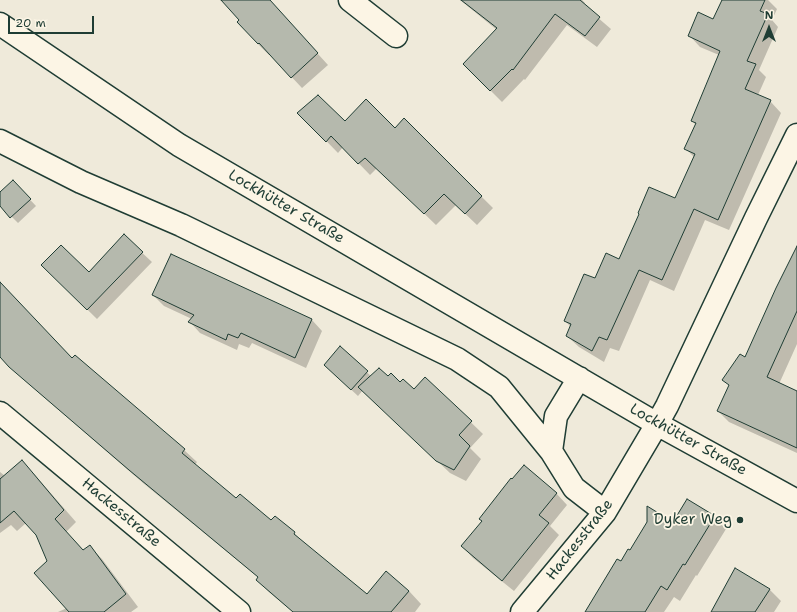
<!DOCTYPE html>
<html>
<head>
<meta charset="utf-8">
<style>
	body { margin:0 }
	#map { position:relative; width:797px; height:612px; overflow:hidden; background:#efeada; font-family:"Shantell Sans",sans-serif }
	canvas { display:block }
	.north { position:absolute; left:749px; top:8px; width:40px; height:40px; -webkit-text-stroke:3px #fcf5e5; paint-order:stroke; rotate:0deg; font-size:11px; font-weight:700; line-height:16px; text-align:center; color:#1f3d34 }
	.north::after { content:''; display:block; margin:auto; width:14px; height:18px; background:#1f3d34; clip-path:polygon(50% 0,100% 100%,50% 72%,0 100%) }
	.scale { position:absolute; left:8px; top:16px; width:86px; height:18px; box-sizing:border-box; border:2px solid #1f3d34; border-top:0; padding-left:5px; font-size:12px; line-height:14px; white-space:nowrap; color:#1f3d34; -webkit-text-stroke:3px #fcf5e5; paint-order:stroke }
</style>
</head>
<body>
<div id="map">
<canvas width="797" height="612"></canvas>
<div class="north">N</div>
<div class="scale">20 m</div>
</div>
<script>
const g = document.querySelector('canvas').getContext('2d');
g.lineJoin = 'round';
function fill(path, color) {
  g.fillStyle = color;
  g.fill(path, 'evenodd');
}
function poly(rows) {
  const path = new Path2D();
  for (const r of rows) {
    path.moveTo(r[0], r[1]);
    for (let i = 2; i < r.length; i += 2) path.lineTo(r[i], r[i + 1]);
  }
  return path;
}
function stroke(path, color, width, dash) {
  g.strokeStyle = color;
  g.lineWidth = width;
  g.lineCap = dash ? 'butt' : 'round';
  g.setLineDash(dash || []);
  g.stroke(path);
}
function write(font, color, halo, rows, align = 'center') {
  g.font = font + ' "Shantell Sans",sans-serif';
  g.lineWidth = 3.5;
  g.setLineDash([]);
  g.textBaseline = 'middle';
  g.strokeStyle = halo;
  g.fillStyle = color;
  for (const [text, x, y, turn = 0] of rows) {
    g.save();
    g.translate(x, y);
    g.rotate((+turn || 0) * Math.PI / 180);
    g.textAlign = isNaN(turn) ? turn : align;
    if (halo) g.strokeText(text, 0, 0);
    g.fillText(text, 0, 0);
    g.restore();
  }
}
const shadow = poly([
	[222,0,269,0,328,65,302,88,270,54,269,55,258,44,240,20],
	[460,0,582,0,585,3,583,5,611,29,597,47,567,25,525,80,524,79,502,102,464,64,497,30],
	[723,0,768,0,777,9,772,20,778,27,759,70,766,77,758,95,770,101,781,113,729,230,705,220,674,291,650,280,619,351,610,348,604,362,579,347,567,336,571,327,565,321,595,279,620,260,675,200,694,157,686,149,696,125,692,121,719,55,700,47,689,35,714,20],
	[299,113,345,122,395,129,404,120,493,208,477,225,456,205,436,225,377,168,370,175,343,147,338,153],
	[19,188,36,206,18,223,0,205,0,194],
	[124,236,152,262,97,319,42,265,89,273],
	[797,247,797,344,779,384,797,392,797,453,729,422,718,411,730,386,723,380,746,359],
	[171,256,312,320,322,331,306,368,252,343,249,348,239,344,237,350,200,333,190,322,192,319,164,306,153,295],
	[0,283,72,359,184,450,197,462,195,465,237,500,271,521,294,533,306,545,367,595,409,591,421,604,415,612,293,612,270,593,257,580,259,578,143,483,23,379,0,356],
	[340,348,371,376,388,378,414,390,425,378,483,434,470,448,481,459,466,481,450,473,363,390,358,396,331,371],
	[22,462,34,474,76,522,66,532,84,551,90,547,102,559,138,607,131,612,58,612,67,608,37,535,26,523,17,531,11,525,0,533,0,472,5,476],
	[556,493,567,505,550,526,559,535,514,591,473,558,462,546,483,522,480,519],
	[687,501,714,517,726,529,697,576,696,575,680,601,674,597,664,612,586,612,631,551,673,523],
	[769,589,781,601,774,612,712,612]
]);
const building = poly([
	[221,0,270,0,318,53,291,78,259,43,258,44,237,22,239,20,221,0],
	[461,0,580,0,600,17,585,36,555,14,513,70,512,69,490,91,463,64,497,28,461,0],
	[722,0,765,0,760,11,768,14,747,61,756,64,745,89,771,100,718,220,694,209,662,280,639,270,607,340,599,337,592,351,566,336,571,324,564,321,584,274,595,278,606,253,619,259,639,214,638,213,649,187,675,198,695,154,684,149,696,123,691,121,720,51,688,36,698,12,713,19,722,0],
	[318,95,345,121,366,99,395,128,404,118,482,196,465,214,444,194,424,214,365,158,358,164,331,136,326,142,297,113,318,95],
	[13,180,31,199,10,218,0,206,0,192,13,180],
	[124,234,143,252,87,310,41,265,61,245,89,272,124,234],
	[797,246,797,311,767,377,797,391,797,448,717,411,729,385,722,380,740,354,745,357,776,288,797,246],
	[171,254,312,319,295,358,241,333,238,338,228,334,226,340,188,322,194,315,152,295,171,254],
	[0,282,72,358,75,355,185,449,182,453,236,498,240,494,271,520,275,516,295,532,294,534,367,594,386,571,409,591,391,612,293,612,256,580,258,577,129,470,9,367,0,357,0,282],
	[340,346,368,371,351,390,324,365,340,346],
	[379,368,388,376,391,373,400,382,403,379,414,389,425,377,472,421,459,435,470,446,454,470,436,461,358,387,379,368],
	[22,460,64,510,55,519,83,550,90,545,126,594,104,612,69,612,34,573,47,561,36,535,14,511,0,523,0,479,22,460],
	[524,465,557,493,539,515,549,523,502,581,461,546,482,521,479,519,511,478,512,479,524,465],
	[687,499,715,516,685,565,683,564,667,590,661,586,645,612,585,612,617,559,621,561,628,549,630,550,647,522,647,506,673,522,687,499],
	[735,568,770,589,755,612,711,612,735,568]
]);
const minor = poly([
	[350,0,396,36],
	[0,24,179,145,657,424,797,501],
	[0,141,81,182,181,225,457,359,499,387,551,451,574,488,605,512],
	[0,413,239,612],
	[551,451,556,416,579,378],
	[522,612,605,512,657,424,667,406,756,218,797,135]
]);
const markers = [
	[740,520,4,"#1f3d34"]
];
const streetNames = [
	["Lockhütter Straße",286,207,30],
	["Lockhütter Straße",688,440,29],
	["Hackesstraße",121,513,40],
	["Hackesstraße",580,540,-52]
];
const poiNames = [
	["Dyker Weg",732,520]
];
fill(shadow, '#0003');
fill(building, '#b5b9ad');
stroke(building, '#1f3d34', 1);
stroke(minor, '#1f3d34', 25);
stroke(minor, '#fcf5e5', 22);
for (const [x, y, r, color] of markers) {
  const dot = new Path2D();
  dot.arc(x, y, r, 0, 2 * Math.PI);
  g.fillStyle = color;
  g.fill(dot);
  stroke(dot, '#fcf5e5', 1.5);
}
write('15px', '#1f3d34', '#fcf5e5', streetNames);
write('15px', '#1f3d34', '#fcf5e5', poiNames, 'right');
</script>
</body>
</html>
